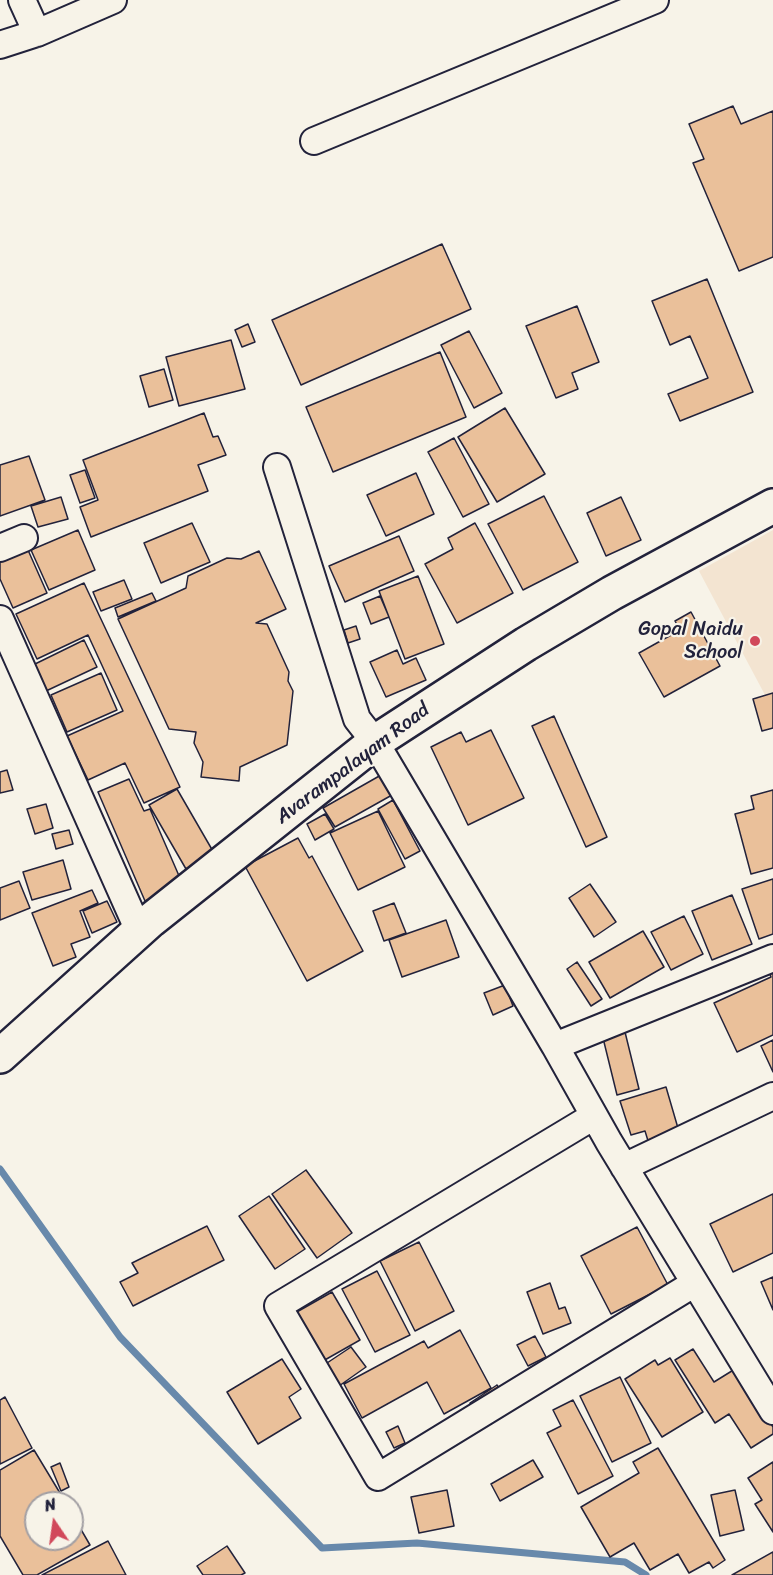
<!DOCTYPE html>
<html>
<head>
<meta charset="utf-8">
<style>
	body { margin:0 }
	#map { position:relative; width:773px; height:1575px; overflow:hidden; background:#f7f3e8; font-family:Sriracha,sans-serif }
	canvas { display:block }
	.north { position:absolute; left:24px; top:1491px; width:60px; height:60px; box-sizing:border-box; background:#f7f3e8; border:2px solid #a29fa3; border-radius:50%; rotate:347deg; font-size:16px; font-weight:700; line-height:24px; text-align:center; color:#22223b }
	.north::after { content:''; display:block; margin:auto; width:21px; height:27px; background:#d1495b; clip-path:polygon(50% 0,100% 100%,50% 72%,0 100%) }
</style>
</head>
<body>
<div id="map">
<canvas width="773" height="1575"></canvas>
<div class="north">N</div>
</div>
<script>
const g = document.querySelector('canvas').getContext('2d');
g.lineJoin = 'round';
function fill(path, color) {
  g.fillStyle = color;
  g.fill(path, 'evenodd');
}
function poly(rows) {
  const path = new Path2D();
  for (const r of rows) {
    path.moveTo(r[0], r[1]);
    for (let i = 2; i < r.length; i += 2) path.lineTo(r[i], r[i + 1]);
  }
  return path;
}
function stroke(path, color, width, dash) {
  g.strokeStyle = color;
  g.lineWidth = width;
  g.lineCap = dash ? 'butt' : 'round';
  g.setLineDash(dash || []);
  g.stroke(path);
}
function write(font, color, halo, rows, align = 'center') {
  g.font = font + ' Sriracha,sans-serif';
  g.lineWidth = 4.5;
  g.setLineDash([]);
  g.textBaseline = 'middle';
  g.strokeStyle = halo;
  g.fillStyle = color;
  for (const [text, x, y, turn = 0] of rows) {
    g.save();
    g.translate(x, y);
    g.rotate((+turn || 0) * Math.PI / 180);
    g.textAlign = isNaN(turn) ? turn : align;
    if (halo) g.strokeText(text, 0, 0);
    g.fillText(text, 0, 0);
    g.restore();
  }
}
const built = poly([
	[773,530,773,710,699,571]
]);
const stream = poly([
	[0,1169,120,1337,322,1548,417,1543,625,1562,646,1575]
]);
const building = poly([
	[733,106,741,124,773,111,773,257,739,271,693,163,704,159,689,124,733,106],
	[442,244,471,309,301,385,272,320,442,244],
	[707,279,753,392,680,421,668,394,708,378,690,336,670,345,652,301,707,279],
	[577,306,599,362,572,373,578,389,556,398,526,326,577,306],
	[248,324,255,342,242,347,235,330,248,324],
	[469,331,502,393,474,408,441,345,469,331],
	[231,340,245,389,179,406,166,357,231,340],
	[440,352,466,417,333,472,306,407,440,352],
	[164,369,173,400,149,407,140,376,164,369],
	[505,408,545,474,497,502,458,437,505,408],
	[204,413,213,437,218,436,226,455,198,465,208,491,91,537,80,507,98,500,83,460,204,413],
	[454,438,489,504,463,517,428,452,454,438],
	[29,456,45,500,0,516,0,465,29,456],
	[85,470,95,498,80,503,70,475,85,470],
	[416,473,434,514,386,536,367,495,416,473],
	[544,496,578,562,523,590,488,524,544,496],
	[61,497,68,519,38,527,31,506,61,497],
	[621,497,641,540,606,556,587,513,621,497],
	[192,523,210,562,161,583,144,543,192,523],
	[475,523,513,593,457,623,425,564,453,549,448,538,475,523],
	[78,530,95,570,49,590,31,550,78,530],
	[399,536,414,571,345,602,329,566,399,536],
	[28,550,47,593,13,608,0,579,0,562,28,550],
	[259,551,286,609,256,623,267,624,289,672,288,681,293,691,287,745,240,767,239,781,201,777,203,762,194,743,196,732,169,729,118,619,186,588,188,576,227,558,241,559,259,551],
	[418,576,444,644,405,659,379,591,418,576],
	[124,580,132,599,101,611,93,592,124,580],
	[84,583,180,787,144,803,125,763,88,780,67,736,123,711,88,635,37,659,16,614,84,583],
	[152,593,156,601,118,617,115,608,152,593],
	[380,596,389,617,371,624,363,603,380,596],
	[691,612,720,666,664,697,639,653,680,630,675,621,691,612],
	[356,626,360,639,348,643,344,630,356,626],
	[84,640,97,667,46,691,33,665,84,640],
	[397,650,403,664,416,658,426,680,386,697,370,662,397,650],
	[101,673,117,710,67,732,51,695,101,673],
	[773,693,773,728,762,731,753,699,773,693],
	[554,716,607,837,586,847,532,726,554,716],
	[491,730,524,798,468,825,431,747,461,732,466,742,491,730],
	[7,770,13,790,0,793,0,772,7,770],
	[381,775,392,795,335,827,323,808,381,775],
	[129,779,144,811,150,809,183,885,145,901,98,792,129,779],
	[177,789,214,853,186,869,149,805,177,789],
	[773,790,773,868,751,874,735,814,754,809,751,796,773,790],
	[393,800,420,851,405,859,378,809,393,800],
	[46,804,53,828,35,834,27,809,46,804],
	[378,811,405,867,358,890,330,833,378,811],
	[325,814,334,829,315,840,307,824,325,814],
	[69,830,73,844,56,849,52,834,69,830],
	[298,838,309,858,312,856,363,951,307,981,245,866,298,838],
	[63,860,71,889,32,900,23,872,63,860],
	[773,879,773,934,759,939,742,889,773,879],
	[19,881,30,908,0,920,0,888,19,881],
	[590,884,616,922,594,937,569,898,590,884],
	[92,890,98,903,80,911,90,937,71,944,76,957,53,966,32,913,92,890],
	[732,895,752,944,712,960,692,911,732,895],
	[107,901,117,922,92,933,83,911,107,901],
	[394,903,406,933,384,941,373,911,394,903],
	[684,916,703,954,671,970,651,932,684,916],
	[446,920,459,957,402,977,389,940,446,920],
	[643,931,664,967,610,998,589,962,643,931],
	[577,962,602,999,591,1006,567,969,577,962],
	[773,966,773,1035,737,1052,714,1003,771,977,768,969,773,966],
	[505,985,513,1006,493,1015,484,993,505,985],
	[625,1032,639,1089,617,1095,603,1038,625,1032],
	[773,1040,773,1072,761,1046,773,1040],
	[666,1087,680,1135,649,1144,645,1131,631,1135,620,1101,666,1087],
	[306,1170,352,1233,317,1258,272,1194,306,1170],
	[773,1194,773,1253,733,1272,710,1224,773,1194],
	[269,1196,305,1249,275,1269,239,1216,269,1196],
	[207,1226,224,1260,133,1306,120,1282,138,1273,132,1263,207,1226],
	[637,1227,668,1285,611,1314,581,1256,637,1227],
	[419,1242,454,1311,415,1331,380,1261,419,1242],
	[377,1271,410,1335,375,1352,342,1289,377,1271],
	[773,1277,773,1310,761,1282,773,1277],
	[550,1283,559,1309,565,1307,571,1323,543,1334,527,1292,550,1283],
	[332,1292,360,1340,323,1361,295,1313,332,1292],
	[460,1330,491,1388,444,1414,427,1382,362,1418,344,1384,424,1341,428,1348,460,1330],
	[535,1336,546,1357,528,1366,517,1345,535,1336],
	[351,1347,366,1367,339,1386,324,1365,351,1347],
	[693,1349,714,1382,735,1369,773,1427,773,1434,751,1448,729,1414,715,1423,675,1360,693,1349],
	[670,1358,703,1412,662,1437,625,1379,655,1360,658,1365,670,1358],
	[282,1359,301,1389,289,1397,301,1418,258,1444,227,1392,282,1359],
	[620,1377,651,1443,612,1462,580,1396,620,1377],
	[497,1385,504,1396,477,1414,470,1403,497,1385],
	[5,1397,32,1448,0,1464,0,1400,5,1397],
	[573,1400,613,1476,578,1494,547,1433,561,1426,553,1410,573,1400],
	[398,1426,405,1443,394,1448,386,1432,398,1426],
	[658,1448,725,1560,713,1568,709,1562,689,1573,678,1554,650,1570,634,1543,610,1557,581,1507,639,1473,633,1462,658,1448],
	[34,1450,66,1503,36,1503,36,1539,72,1539,72,1514,90,1545,37,1575,23,1575,0,1536,0,1470,34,1450],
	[533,1460,543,1477,500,1501,491,1484,533,1460],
	[773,1462,773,1532,755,1504,762,1500,748,1478,773,1462],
	[60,1463,69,1487,61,1491,51,1467,60,1463],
	[447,1490,454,1526,419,1533,411,1497,447,1490],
	[735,1490,744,1530,720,1536,711,1495,735,1490],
	[108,1541,126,1575,42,1575,108,1541],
	[227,1546,245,1573,241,1575,203,1575,197,1566,227,1546],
	[773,1552,773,1575,732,1575,773,1552]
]);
const minor = poly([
	[22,0,37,33],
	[0,45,37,33,113,0],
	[314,141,655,0],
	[277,467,357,719,375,742,555,1046,609,1142,773,1411],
	[0,548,24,538],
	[0,619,139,931],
	[555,1046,773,958],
	[594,1116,278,1306,378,1477,695,1283],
	[624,1167,773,1096]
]);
const tertiary = poly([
	[0,1056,151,920,375,742,526,644,612,593,773,506]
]);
const markers = [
	[755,641,6,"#d1495b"]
];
const poiNames = [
	["Gopal Naidu",743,630],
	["School",743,653]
];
const streetNames = [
	["Avarampalayam Road",353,764,-37]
];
fill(built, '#f3e4d1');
stroke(stream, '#6889ab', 7);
fill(building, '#eac09a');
stroke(building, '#22223b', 1.5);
stroke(minor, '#22223b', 30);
stroke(tertiary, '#22223b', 38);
stroke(minor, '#f7f3e8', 26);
stroke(tertiary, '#f7f3e8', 33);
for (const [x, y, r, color] of markers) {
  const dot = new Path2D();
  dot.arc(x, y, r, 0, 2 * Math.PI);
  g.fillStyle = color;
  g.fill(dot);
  stroke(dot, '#f7f3e8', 2);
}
write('20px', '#22223b', '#f7f3e8', poiNames, 'right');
write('20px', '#22223b', '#f7f3e8', streetNames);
</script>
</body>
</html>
